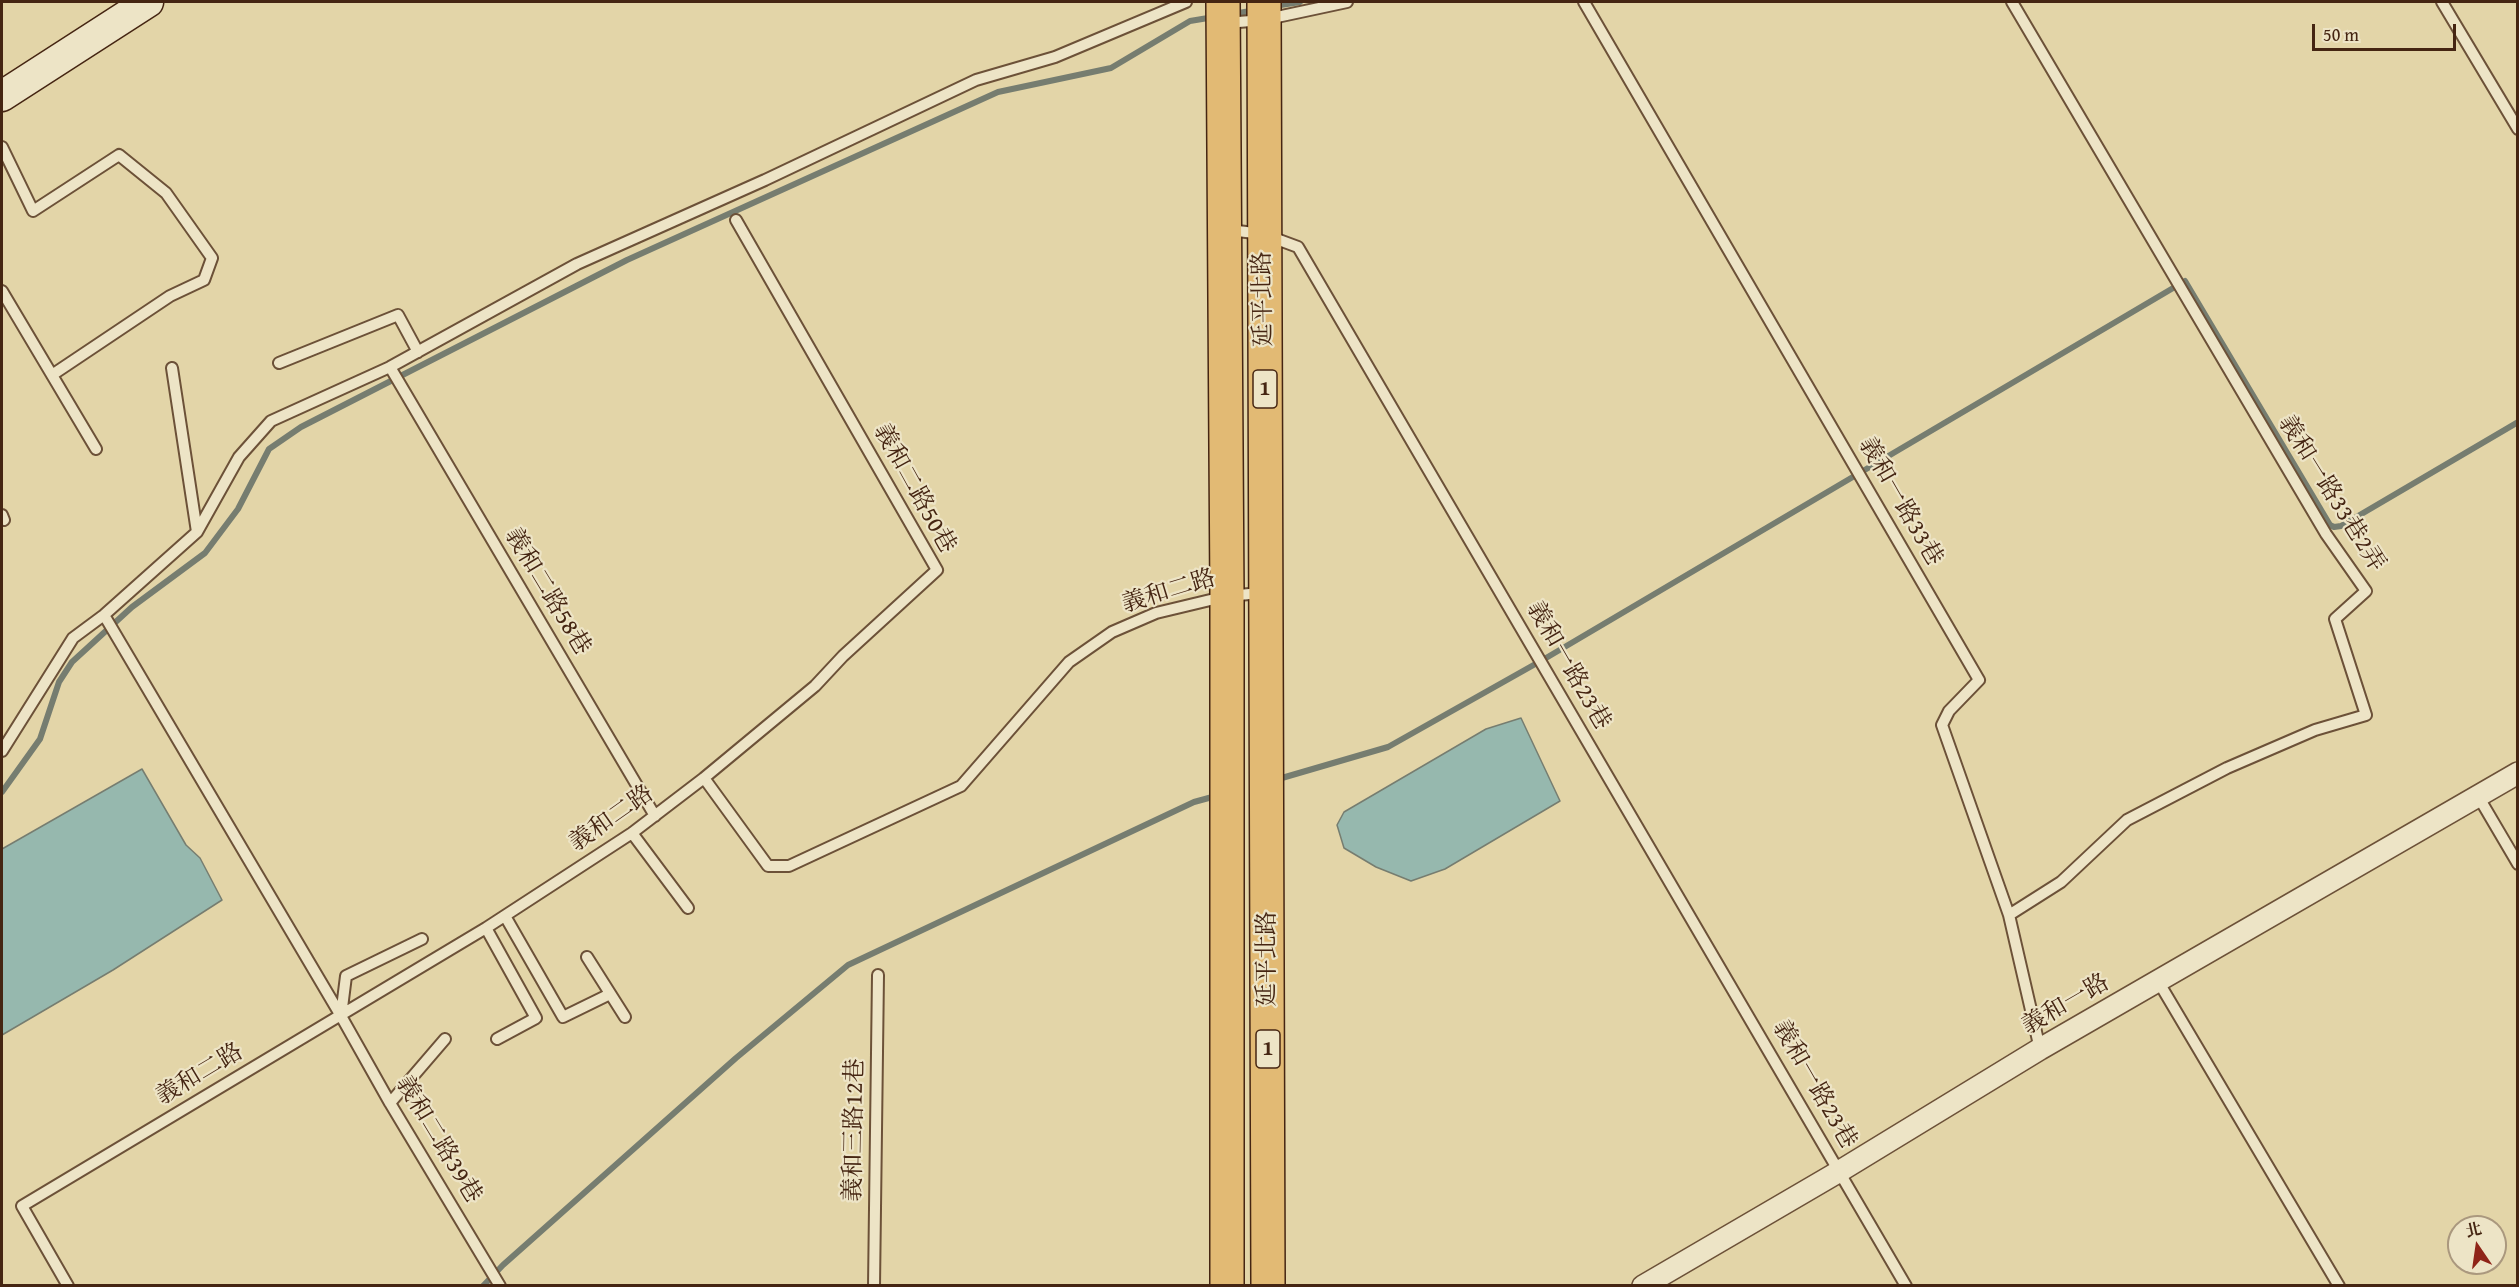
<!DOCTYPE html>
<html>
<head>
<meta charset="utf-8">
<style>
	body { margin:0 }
	#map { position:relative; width:2519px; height:1287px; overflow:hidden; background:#e3d5a8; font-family:"Gentium Book Plus","Noto Serif TC",serif }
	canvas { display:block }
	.frame { position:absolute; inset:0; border:3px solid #452512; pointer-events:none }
	.north { position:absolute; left:2447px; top:1215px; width:60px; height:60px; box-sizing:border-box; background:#ede4c6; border:2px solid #aa987e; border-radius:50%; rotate:347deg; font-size:16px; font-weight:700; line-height:24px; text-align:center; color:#452512 }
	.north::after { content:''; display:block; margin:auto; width:21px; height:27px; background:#8f2418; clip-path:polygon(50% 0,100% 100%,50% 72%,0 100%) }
	.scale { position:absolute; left:2312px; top:24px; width:144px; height:27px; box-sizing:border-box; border:3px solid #452512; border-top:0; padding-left:8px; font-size:18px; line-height:21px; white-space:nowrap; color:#452512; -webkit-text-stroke:4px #ede4c6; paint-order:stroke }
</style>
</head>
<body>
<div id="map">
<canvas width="2519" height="1287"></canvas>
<div class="frame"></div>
<div class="north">北</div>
<div class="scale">50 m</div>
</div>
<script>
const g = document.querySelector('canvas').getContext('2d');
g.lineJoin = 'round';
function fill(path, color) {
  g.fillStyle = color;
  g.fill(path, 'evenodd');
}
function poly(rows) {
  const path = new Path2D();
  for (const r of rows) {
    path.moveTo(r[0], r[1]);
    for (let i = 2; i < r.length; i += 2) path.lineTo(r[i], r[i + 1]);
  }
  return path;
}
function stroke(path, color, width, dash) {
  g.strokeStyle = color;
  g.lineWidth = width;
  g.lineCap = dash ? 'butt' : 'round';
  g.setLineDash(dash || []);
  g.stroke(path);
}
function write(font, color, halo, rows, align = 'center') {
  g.font = font + ' "Gentium Book Plus","Noto Serif TC",serif';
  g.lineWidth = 4.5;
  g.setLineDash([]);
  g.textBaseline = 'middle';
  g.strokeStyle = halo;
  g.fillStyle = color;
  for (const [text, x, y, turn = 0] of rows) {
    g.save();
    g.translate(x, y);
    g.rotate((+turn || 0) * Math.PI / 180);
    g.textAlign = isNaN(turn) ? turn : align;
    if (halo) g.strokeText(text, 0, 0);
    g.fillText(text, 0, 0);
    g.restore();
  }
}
const water = poly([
	[1521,718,1560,801,1445,869,1411,881,1376,867,1344,848,1337,825,1344,812,1486,729,1521,718],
	[142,769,186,845,200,858,222,900,113,970,2,1035,2,849,142,769]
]);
const stream = poly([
	[1274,6,1300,2],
	[1233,14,1256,10],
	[1275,780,1388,747,1546,658,2185,281,2330,525,2334,527,2341,526,2518,422],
	[2,792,40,739,59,682,72,662,132,607,205,553,238,509,269,449,301,427,627,260,998,92,1111,68,1190,21,1214,17],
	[483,1286,503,1265,736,1058,848,965,1194,802,1216,796]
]);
const lane = poly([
	[1584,2,1979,680,1949,711,1942,725,2009,915,2040,1049],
	[2442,2,2518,129],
	[1226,23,1263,20,1347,2],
	[2,147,33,211,119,155,166,193,212,258,204,280,170,296,52,375],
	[1229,230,1263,234,1298,247,1906,1286],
	[2,291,96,449],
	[279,363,398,315,418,352],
	[390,367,655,816],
	[172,368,197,532],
	[2,515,4,520],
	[104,615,341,1016,390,1103,500,1286],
	[2,751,73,638,104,615,197,532,239,457,271,421,390,367,577,264,765,180,976,80,1055,57,1186,2],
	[704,778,815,686,843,656,937,570,736,220],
	[2478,796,2518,864],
	[632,833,688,908],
	[2009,915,2061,882,2127,820,2227,768,2315,730,2366,715,2335,619,2366,591,2326,534,2012,2],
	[505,916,563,1017,610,994],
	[486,928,536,1018,497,1039],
	[587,957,625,1017],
	[2158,981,2339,1286],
	[341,1016,346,976,422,939],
	[390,1103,445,1039],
	[68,1286,22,1206,486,928,632,833,704,778,768,866,789,866,961,786,1069,662,1112,632,1156,613,1227,596,1261,593],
	[874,1286,878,975]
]);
const street = poly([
	[1643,1286,1840,1171,2040,1049,2518,773]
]);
const secondary = poly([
	[2,96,148,2]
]);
const primary = poly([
	[1223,2,1227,596,1227,1286],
	[1264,2,1268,1286]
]);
const shields = [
	[1265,389,24],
	[1268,1049,24]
];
const shieldNames = [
	["1",1265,389],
	["1",1268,1049]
];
const streetNames = [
	["延平北路",1264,299,-91],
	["義和二路50巷",914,489,61],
	["義和一路33巷2弄",2331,494,58],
	["義和一路33巷",1900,502,60],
	["義和二路58巷",547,592,59],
	["義和二路",1169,592,-17],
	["義和一路23巷",1568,666,60],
	["義和二路",612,819,-35],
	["延平北路",1268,959,-90],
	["義和一路",2066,1005,-30],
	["義和二路",200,1075,-31],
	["義和一路23巷",1814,1085,60],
	["義和三路12巷",855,1130,-89],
	["義和二路39巷",438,1140,59]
];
fill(water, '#96b8ae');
stroke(water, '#767d70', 1.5);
stroke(stream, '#767d70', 6);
stroke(lane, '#6c5138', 14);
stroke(street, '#6c5138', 24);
stroke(secondary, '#452512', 33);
stroke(primary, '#452512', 36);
stroke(lane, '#ede4c6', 10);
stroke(street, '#ede4c6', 21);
stroke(secondary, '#ede4c6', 30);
stroke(primary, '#e2ba74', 33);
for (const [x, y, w] of shields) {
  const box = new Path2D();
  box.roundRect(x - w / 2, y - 19, w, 38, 4.5);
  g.fillStyle = '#ede4c6';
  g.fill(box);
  stroke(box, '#452512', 1.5);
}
write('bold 22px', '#452512', null, shieldNames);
write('24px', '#452512', '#ede4c6', streetNames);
</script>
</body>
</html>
